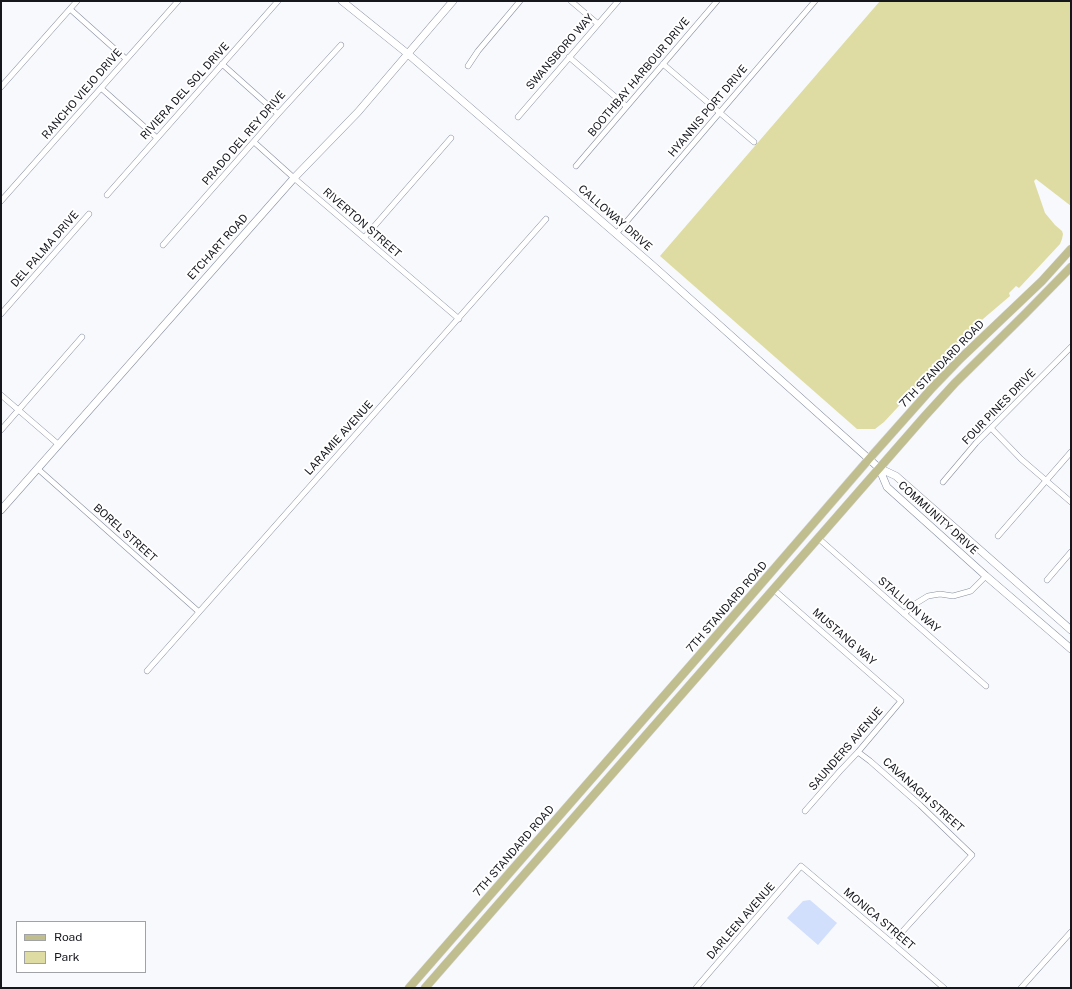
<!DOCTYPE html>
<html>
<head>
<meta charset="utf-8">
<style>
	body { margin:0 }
	#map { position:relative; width:1072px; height:989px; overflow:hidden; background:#f7f9fc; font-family:"Public Sans",sans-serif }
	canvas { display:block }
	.frame { position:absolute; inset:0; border:2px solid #15171d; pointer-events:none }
	.legend { position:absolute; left:16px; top:921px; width:130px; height:52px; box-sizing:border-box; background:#fff; border:1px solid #a1a2a5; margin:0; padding:5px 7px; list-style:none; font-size:12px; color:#15171d }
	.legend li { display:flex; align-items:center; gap:8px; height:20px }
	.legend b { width:20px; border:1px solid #a1a2a5 }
</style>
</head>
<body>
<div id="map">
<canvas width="1072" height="989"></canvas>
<div class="frame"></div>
<ul class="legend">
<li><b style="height:5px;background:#c0be8f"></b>Road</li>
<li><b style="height:11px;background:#dedca2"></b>Park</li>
</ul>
</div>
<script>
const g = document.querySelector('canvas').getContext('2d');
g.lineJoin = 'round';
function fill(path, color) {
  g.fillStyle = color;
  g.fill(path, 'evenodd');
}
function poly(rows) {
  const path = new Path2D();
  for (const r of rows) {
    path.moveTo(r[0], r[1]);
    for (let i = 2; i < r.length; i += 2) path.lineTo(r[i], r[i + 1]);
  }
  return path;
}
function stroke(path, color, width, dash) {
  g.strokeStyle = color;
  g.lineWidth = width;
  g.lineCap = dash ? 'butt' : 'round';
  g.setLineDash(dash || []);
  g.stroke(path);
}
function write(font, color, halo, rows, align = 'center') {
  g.font = font + ' "Public Sans",sans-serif';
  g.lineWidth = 4;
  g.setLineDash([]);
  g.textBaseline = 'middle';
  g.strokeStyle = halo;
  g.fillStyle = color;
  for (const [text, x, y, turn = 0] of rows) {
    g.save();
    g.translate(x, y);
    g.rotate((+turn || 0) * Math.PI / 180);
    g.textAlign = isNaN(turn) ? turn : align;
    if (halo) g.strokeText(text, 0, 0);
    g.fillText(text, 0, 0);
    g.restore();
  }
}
const green = poly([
	[880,1,1071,1,1071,206,1036,179,1034,181,1045,213,1055,225,1062,231,1063,234,1062,239,1060,244,1019,288,1016,286,1009,293,1010,296,983,319,952,349,884,422,875,429,857,429,660,256]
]);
const water = poly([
	[810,900,837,923,818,945,787,918,803,901]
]);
const street = poly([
	[571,1,598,24],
	[70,9,126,59],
	[569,57,626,106],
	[222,64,278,114],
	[663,64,754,142],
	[468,66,478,51,520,1],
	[1,87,77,1],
	[101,88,157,138],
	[518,117,618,1],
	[254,142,294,178,459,319],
	[576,166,717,1],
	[107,195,278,1],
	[1,201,178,1],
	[616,234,815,1],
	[364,238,451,138],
	[163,245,278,114,341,45],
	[1,314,89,214],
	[1,395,59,445],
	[991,428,1021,459,1071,502],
	[1,430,82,337],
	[38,469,199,612],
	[943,482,976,443,1071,347],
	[998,536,1071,452],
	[818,538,986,686],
	[1047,580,1071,552],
	[773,589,901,701,858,752,840,771,805,811],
	[904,614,915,604,928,596,940,594,953,596,971,591,986,576],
	[147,671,546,219],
	[858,752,870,761,920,805,972,855,892,943],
	[696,988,801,866,892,943,944,988],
	[1021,988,1071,932]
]);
const secondary = poly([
	[342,1,408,54,651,264,879,468,896,476,1071,630],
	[879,468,887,487,986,576,1071,649],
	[1,510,294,178,358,112,453,1]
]);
const primary = poly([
	[409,988,697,658,869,459,932,388,960,359,1042,281,1071,249],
	[425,988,924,417,955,383,1025,314,1071,267]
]);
const streetNames = [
	["SWANSBORO WAY",560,52,-49],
	["BOOTHBAY HARBOUR DRIVE",639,77,-50],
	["RIVIERA DEL SOL DRIVE",185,91,-48],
	["RANCHO VIEJO DRIVE",82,94,-49],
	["HYANNIS PORT DRIVE",708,111,-50],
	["PRADO DEL REY DRIVE",244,138,-49],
	["CALLOWAY DRIVE",615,218,41],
	["RIVERTON STREET",362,223,41],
	["ETCHART ROAD",218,247,-48],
	["DEL PALMA DRIVE",45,249,-49],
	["7TH STANDARD ROAD",942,364,-46],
	["FOUR PINES DRIVE",999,407,-46],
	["LARAMIE AVENUE",339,438,-48],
	["COMMUNITY DRIVE",938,518,42],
	["BOREL STREET",125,533,42],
	["STALLION WAY",909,605,41],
	["7TH STANDARD ROAD",727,607,-49],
	["MUSTANG WAY",844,637,41],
	["SAUNDERS AVENUE",846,749,-49],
	["CAVANAGH STREET",923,795,42],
	["7TH STANDARD ROAD",514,851,-49],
	["MONICA STREET",879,919,40],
	["DARLEEN AVENUE",741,921,-49]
];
fill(green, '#dedca2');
fill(water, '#d1defc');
stroke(street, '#878e9e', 6);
stroke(secondary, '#878e9e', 8);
stroke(primary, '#d5d5d6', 9);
stroke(street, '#fff', 5);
stroke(secondary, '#fff', 7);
stroke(primary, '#c0be8f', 8);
write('11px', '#15171d', '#fff', streetNames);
</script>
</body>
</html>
